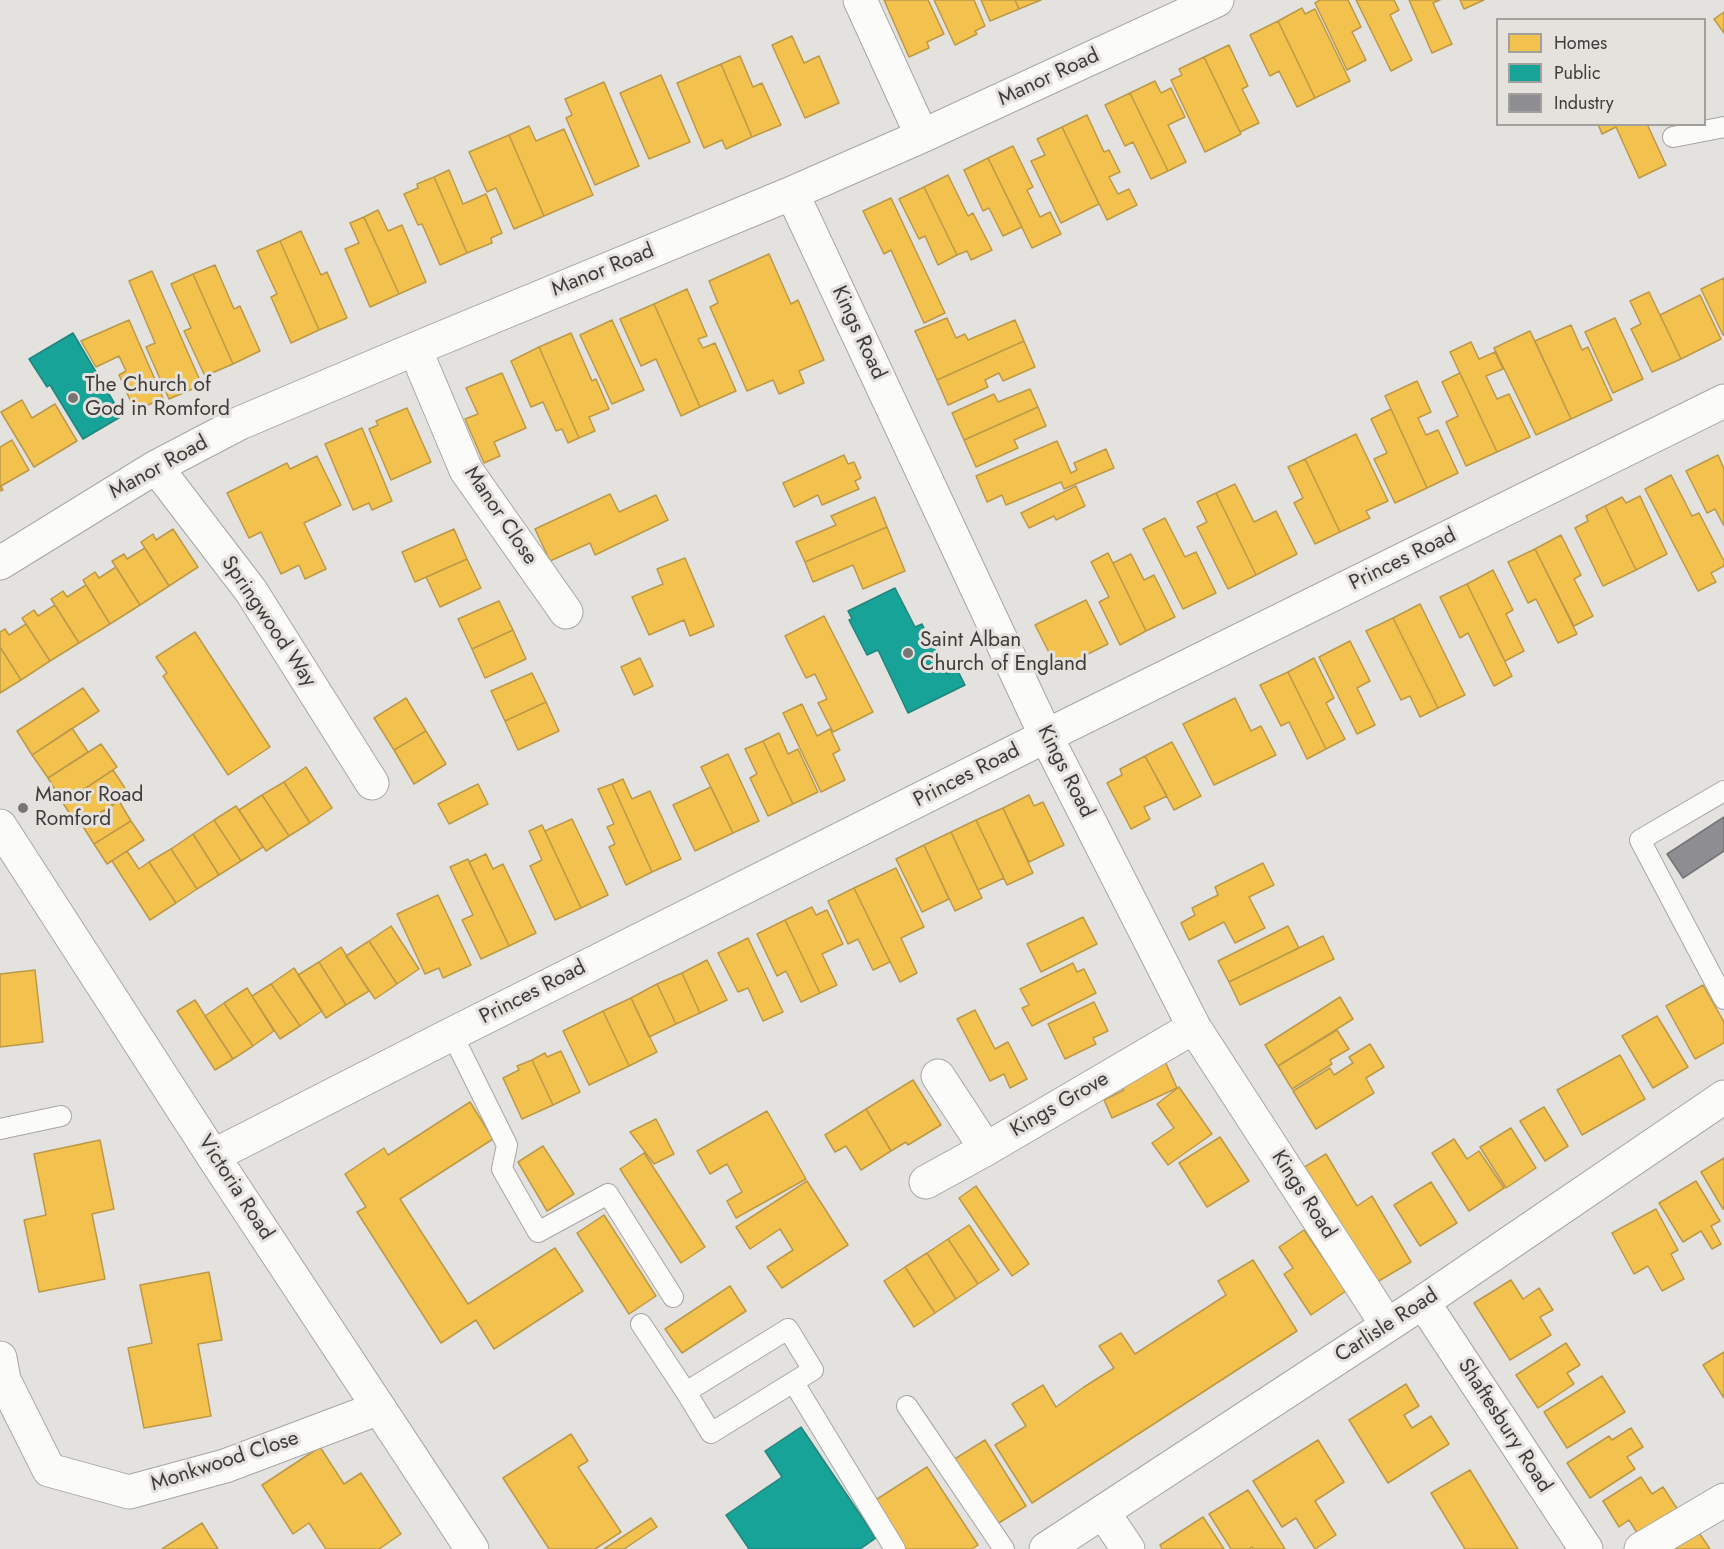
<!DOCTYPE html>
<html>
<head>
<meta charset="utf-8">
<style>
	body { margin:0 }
	#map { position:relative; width:1724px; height:1549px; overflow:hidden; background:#e4e2df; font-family:Jost,sans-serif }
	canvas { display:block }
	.legend { position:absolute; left:1496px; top:18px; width:210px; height:108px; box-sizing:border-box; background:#e5e2de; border:2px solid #a2a09d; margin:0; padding:8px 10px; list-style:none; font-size:18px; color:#3e3c3b }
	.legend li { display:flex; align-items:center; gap:12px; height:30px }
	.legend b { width:30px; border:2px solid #a2a09d }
</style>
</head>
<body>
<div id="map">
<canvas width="1724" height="1549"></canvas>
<ul class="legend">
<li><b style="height:16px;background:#f2c14e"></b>Homes</li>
<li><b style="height:16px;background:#17a398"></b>Public</li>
<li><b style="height:16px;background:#8d8d92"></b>Industry</li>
</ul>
</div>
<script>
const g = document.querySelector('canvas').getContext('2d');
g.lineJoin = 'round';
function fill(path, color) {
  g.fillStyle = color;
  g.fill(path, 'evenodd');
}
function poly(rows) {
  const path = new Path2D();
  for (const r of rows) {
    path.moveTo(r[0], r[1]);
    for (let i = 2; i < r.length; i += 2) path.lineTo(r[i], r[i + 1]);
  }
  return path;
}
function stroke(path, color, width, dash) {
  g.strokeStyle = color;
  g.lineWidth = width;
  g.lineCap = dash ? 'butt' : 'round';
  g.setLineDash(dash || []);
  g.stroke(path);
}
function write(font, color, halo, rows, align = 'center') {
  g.font = font + ' Jost,sans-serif';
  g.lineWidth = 6;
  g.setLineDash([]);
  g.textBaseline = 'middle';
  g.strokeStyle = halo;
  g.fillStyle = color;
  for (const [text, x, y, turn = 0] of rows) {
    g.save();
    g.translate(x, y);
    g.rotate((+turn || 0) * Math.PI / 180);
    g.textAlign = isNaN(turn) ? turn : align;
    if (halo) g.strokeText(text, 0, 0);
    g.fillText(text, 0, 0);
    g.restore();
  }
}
const homes = poly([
	[884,0,928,0,944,34,927,42,929,48,909,57,884,0],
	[934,0,974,0,985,26,975,31,977,34,955,45,934,0],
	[981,0,1015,0,1019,9,990,21,981,0],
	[1015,0,1041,0,1019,9,1015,0],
	[1320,0,1348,0,1361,27,1352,32,1366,60,1347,70,1315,3,1320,0],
	[1356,0,1394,0,1399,10,1390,15,1412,60,1391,71,1356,0],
	[1409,0,1440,0,1433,3,1452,44,1432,53,1409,0],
	[1460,0,1484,0,1464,9,1460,0],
	[1302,8,1305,14,1315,9,1350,81,1315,98,1278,21,1302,8],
	[1724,12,1724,33,1714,19,1724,12],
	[1278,21,1315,98,1297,107,1279,71,1270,76,1250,35,1278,21],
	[792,36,804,63,819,56,839,103,805,118,772,45,792,36],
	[1229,45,1248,86,1242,89,1259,123,1240,132,1204,57,1229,45],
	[740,56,753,87,762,83,781,125,752,137,721,64,740,56],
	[1204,57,1241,134,1205,152,1171,80,1182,75,1179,69,1204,57],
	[721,64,752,137,726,149,722,140,704,148,677,83,721,64],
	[661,75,690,142,649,159,620,93,661,75],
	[1155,81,1161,93,1171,88,1185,117,1168,125,1186,162,1168,171,1130,93,1155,81],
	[604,82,639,166,595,185,566,118,572,115,565,99,604,82],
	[1130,93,1168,171,1151,179,1133,142,1125,146,1105,105,1130,93],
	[1087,115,1104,152,1109,150,1120,172,1109,177,1118,194,1129,189,1137,205,1107,220,1062,127,1087,115],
	[1598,124,1647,124,1666,165,1639,178,1616,127,1602,134,1598,124],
	[529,126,536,141,564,129,593,195,544,216,509,135,529,126],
	[1062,127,1099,204,1061,223,1031,161,1045,155,1037,139,1062,127],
	[509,135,544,216,514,229,496,188,487,192,469,152,509,135],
	[1013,146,1033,187,1027,190,1040,217,1050,212,1061,234,1032,248,988,158,1013,146],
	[988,158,1022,227,1003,236,989,208,983,211,964,170,988,158],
	[449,170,463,204,486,194,502,233,491,238,492,243,467,253,434,177,449,170],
	[948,175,968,216,973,213,992,250,971,260,967,251,957,255,924,187,948,175],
	[434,177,467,253,440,265,422,224,418,225,404,194,418,188,417,184,434,177],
	[924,187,957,255,938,265,925,236,919,239,899,199,924,187],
	[891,198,945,313,924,323,891,250,884,254,863,211,891,198],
	[378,210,388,231,402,225,426,282,399,294,364,217,378,210],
	[364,217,399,294,370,307,345,249,359,243,350,223,364,217],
	[301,231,321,275,327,272,347,318,319,330,280,241,301,231],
	[280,241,319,330,291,343,271,297,277,294,257,251,280,241],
	[769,254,791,304,798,300,824,360,799,371,804,383,779,394,773,380,747,391,710,307,718,303,709,281,769,254],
	[215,265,234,309,240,306,260,351,233,364,193,274,215,265],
	[152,271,202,385,169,399,146,347,155,343,129,281,152,271],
	[193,274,233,364,205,376,184,331,191,328,171,284,193,274],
	[1724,278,1724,335,1723,335,1701,289,1724,278],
	[687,289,707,336,698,339,703,348,715,343,736,391,700,407,654,304,687,289],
	[1649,292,1681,359,1652,372,1631,329,1641,324,1630,301,1649,292],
	[1700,295,1721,339,1681,359,1660,315,1700,295],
	[654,304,700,407,681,416,656,359,641,366,620,319,654,304],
	[947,318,956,338,965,334,968,340,1015,320,1024,341,937,380,915,331,947,318],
	[1615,318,1643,379,1613,393,1585,332,1615,318],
	[129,320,163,398,135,411,119,375,126,371,119,356,96,367,81,341,129,320],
	[612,320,644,390,612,404,580,335,612,320],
	[1571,325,1582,350,1588,347,1612,400,1571,419,1535,341,1571,325],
	[1530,331,1571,419,1536,435,1494,348,1530,331],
	[571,333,592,381,596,379,609,409,589,417,595,431,579,438,539,347,571,333],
	[1024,341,1035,367,1003,381,999,373,985,380,988,387,948,405,937,380,1024,341],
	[1471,342,1479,359,1495,352,1503,369,1486,376,1497,399,1509,394,1530,437,1497,452,1450,352,1471,342],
	[539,347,579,438,568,443,562,429,556,431,543,402,531,407,511,361,539,347],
	[502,373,526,428,494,442,500,456,484,463,465,419,478,414,466,388,502,373],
	[1460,373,1497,452,1466,466,1446,422,1458,416,1442,382,1460,373],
	[1417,381,1431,412,1418,418,1426,435,1438,430,1458,473,1427,488,1385,396,1417,381],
	[1030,389,1038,407,964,440,952,413,994,394,998,402,1030,389],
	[22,400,32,418,55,404,77,441,34,467,1,412,22,400],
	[1038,407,1046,426,1014,440,1018,448,976,467,964,440,1038,407],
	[407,408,431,462,391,480,369,429,378,425,376,421,407,408],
	[1391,409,1427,488,1395,503,1374,459,1387,453,1371,419,1391,409],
	[362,428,392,501,372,510,369,503,353,510,325,444,362,428],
	[1356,434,1388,501,1366,511,1370,518,1340,532,1305,459,1356,434],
	[12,440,29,470,1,486,3,490,0,491,0,447,12,440],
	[1057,441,1071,473,1077,470,1074,463,1106,449,1114,468,1064,489,1061,482,1006,505,1002,495,987,502,976,476,1057,441],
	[844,455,848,464,854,462,861,478,855,481,859,489,822,505,818,495,794,507,783,483,844,455],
	[1718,455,1724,469,1724,526,1715,509,1707,513,1686,471,1718,455],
	[317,456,341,505,304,523,326,569,305,579,299,565,281,574,261,532,249,538,227,493,287,463,290,469,317,456],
	[1305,459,1340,532,1315,544,1294,503,1303,498,1288,467,1305,459],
	[1671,475,1692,516,1699,513,1724,561,1724,566,1711,573,1716,582,1698,591,1645,489,1671,475],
	[1235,484,1254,522,1276,511,1297,554,1256,575,1216,493,1235,484],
	[1076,486,1085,506,1056,520,1054,516,1029,528,1021,513,1076,486],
	[1216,493,1256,575,1228,589,1197,527,1207,522,1197,502,1216,493],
	[610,494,619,512,656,495,668,520,595,555,590,543,550,561,535,529,610,494],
	[1640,496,1667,554,1636,570,1605,506,1622,497,1626,503,1640,496],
	[875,497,887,527,805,562,796,542,836,525,831,516,875,497],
	[1605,506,1636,570,1603,586,1575,528,1588,521,1586,516,1605,506],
	[1165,518,1185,557,1196,552,1216,593,1183,609,1143,529,1165,518],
	[887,527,905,571,863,589,853,565,813,582,805,562,887,527],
	[173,529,198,567,169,586,141,542,153,534,156,540,173,529],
	[454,529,467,559,415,582,402,552,454,529],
	[1561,535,1581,575,1574,579,1593,616,1574,626,1535,549,1561,535],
	[145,548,169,586,140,605,112,561,124,554,127,559,145,548],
	[1535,549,1577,634,1558,643,1536,599,1528,603,1508,562,1535,549],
	[1108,553,1146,631,1120,645,1099,602,1109,597,1091,562,1108,553],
	[1131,554,1144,580,1154,575,1175,617,1146,631,1113,563,1131,554],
	[685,558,714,626,690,636,684,620,649,635,632,597,663,584,657,569,685,558],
	[467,559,481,588,440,607,426,577,467,559],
	[116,567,140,605,110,624,83,580,95,572,99,578,116,567],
	[1493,570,1513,610,1506,614,1524,651,1505,661,1467,584,1493,570],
	[1467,584,1512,676,1494,686,1468,633,1460,638,1440,597,1467,584],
	[86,585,110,624,79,643,51,599,63,591,67,597,86,585],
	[1086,600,1108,644,1070,663,1068,660,1056,666,1035,625,1086,600],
	[499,601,513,630,472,649,458,619,499,601],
	[1420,604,1465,695,1438,708,1393,618,1420,604],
	[55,605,79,643,50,661,22,618,34,610,38,616,55,605],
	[824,616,873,712,833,732,818,703,827,699,815,674,806,678,785,636,824,616],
	[1393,618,1438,708,1420,717,1410,696,1401,700,1366,631,1393,618],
	[26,624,50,661,21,680,0,647,0,632,5,629,9,635,26,624],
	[513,630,526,659,485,678,472,649,513,630],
	[195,632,270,747,228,775,163,676,167,673,156,657,195,632],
	[1350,641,1370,681,1357,688,1375,725,1357,734,1319,657,1350,641],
	[0,647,21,680,0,693,0,647],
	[640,658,653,686,634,695,621,667,640,658],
	[1314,658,1334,698,1326,703,1345,739,1326,749,1288,672,1314,658],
	[1288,672,1326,749,1307,759,1289,722,1281,726,1260,685,1288,672],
	[532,673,546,702,505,721,491,691,532,673],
	[83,688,99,711,32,755,17,731,83,688],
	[406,698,426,731,394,750,374,718,406,698],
	[1235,698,1251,731,1261,726,1276,755,1214,785,1183,724,1235,698],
	[546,702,559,731,518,750,505,721,546,702],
	[802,704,817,736,830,729,840,750,833,754,845,780,821,792,783,713,802,704],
	[72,728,88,752,48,778,32,755,72,728],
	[426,731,446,764,414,784,394,750,426,731],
	[779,733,788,754,798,749,818,792,793,804,763,741,779,733],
	[763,741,793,804,768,816,750,778,757,774,745,749,763,741],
	[1172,742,1201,796,1174,810,1145,756,1172,742],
	[101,744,117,767,63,803,48,778,101,744],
	[728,754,759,821,733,833,701,767,728,754],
	[1145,756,1167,796,1144,807,1150,819,1131,829,1107,783,1122,775,1120,769,1145,756],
	[306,767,332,808,310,823,284,782,306,767],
	[113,770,129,794,78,827,63,803,113,770],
	[623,779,632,799,650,791,681,859,652,872,612,784,623,779],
	[284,782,310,823,289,836,262,795,284,782],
	[478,784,488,804,449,824,438,804,478,784],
	[612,784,652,872,626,885,609,847,615,844,607,827,614,824,598,789,612,784],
	[711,787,733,833,695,851,673,805,711,787],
	[262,795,289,836,266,851,239,810,262,795],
	[1029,795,1034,806,1043,802,1064,845,1029,862,1003,808,1029,795],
	[119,801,131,821,94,844,82,825,119,801],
	[236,806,263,847,241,861,214,820,236,806],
	[1003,808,1033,873,1007,885,976,820,1003,808],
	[572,819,608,895,581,908,545,831,572,819],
	[214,820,241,861,219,875,193,834,214,820],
	[976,820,1004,878,978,890,951,832,976,820],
	[131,821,144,840,107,864,94,844,131,821],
	[542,825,581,908,555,920,530,866,542,860,529,831,542,825],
	[951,832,982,898,955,911,924,845,951,832],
	[193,834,219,875,197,889,171,849,193,834],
	[924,845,949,899,922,912,896,859,924,845],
	[171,849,197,889,176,903,149,862,171,849],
	[127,851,139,869,149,862,176,903,150,920,112,861,127,851],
	[486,854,493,869,503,864,536,933,509,946,469,862,486,854],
	[468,859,509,946,481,959,462,920,473,915,450,867,468,859],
	[1263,863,1274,885,1249,897,1265,928,1235,943,1224,922,1189,940,1181,923,1195,915,1192,908,1218,895,1215,887,1263,863],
	[896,868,924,927,901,938,917,973,900,982,854,888,896,868],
	[854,888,890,962,873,970,858,939,848,944,828,901,854,888],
	[438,895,471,965,443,978,439,968,425,974,397,914,438,895],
	[812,907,816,915,827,910,843,944,822,954,837,985,820,993,785,920,812,907],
	[1083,917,1097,944,1041,972,1027,944,1083,917],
	[785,920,820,993,801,1002,786,971,777,976,757,934,785,920],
	[391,926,419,969,397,984,369,941,391,926],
	[1288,926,1299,948,1229,982,1218,961,1288,926],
	[1323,936,1334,959,1240,1005,1229,982,1323,936],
	[748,938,783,1012,763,1021,748,988,738,992,718,953,748,938],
	[369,941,397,984,375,999,346,956,369,941],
	[341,947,369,991,346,1005,319,962,341,947],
	[707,960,727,1000,700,1013,682,973,707,960],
	[319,962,346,1005,326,1018,298,975,319,962],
	[1073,963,1077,972,1084,969,1096,993,1032,1026,1022,1008,1029,1005,1020,989,1073,963],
	[294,968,322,1011,300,1026,271,984,294,968],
	[35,970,43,1042,0,1047,0,974,35,970],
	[682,973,700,1013,676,1024,657,984,682,973],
	[271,984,300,1026,280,1039,252,996,271,984],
	[657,984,676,1024,649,1037,631,998,657,984],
	[1703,985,1724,1022,1724,1043,1695,1059,1666,1006,1703,985],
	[247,988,274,1031,253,1046,224,1003,247,988],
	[1340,997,1353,1019,1278,1066,1265,1045,1340,997],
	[631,998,657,1052,629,1066,603,1011,631,998],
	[195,1000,233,1059,215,1070,177,1011,195,1000],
	[1094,1002,1108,1031,1093,1038,1096,1044,1065,1059,1048,1024,1094,1002],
	[224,1003,253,1046,233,1059,205,1016,224,1003],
	[975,1010,995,1049,1008,1042,1027,1079,1010,1088,1004,1074,990,1081,957,1019,975,1010],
	[603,1011,629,1066,589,1085,563,1031,603,1011],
	[1657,1016,1688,1067,1653,1088,1622,1036,1657,1016],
	[1337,1030,1349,1049,1330,1060,1332,1064,1292,1089,1278,1066,1337,1030],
	[1370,1044,1384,1067,1366,1078,1374,1093,1316,1129,1293,1091,1330,1068,1334,1075,1353,1063,1349,1057,1370,1044],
	[561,1051,580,1092,553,1105,532,1060,545,1053,547,1057,561,1051],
	[1620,1055,1645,1099,1582,1135,1557,1090,1620,1055],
	[1164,1059,1177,1088,1112,1118,1104,1100,1124,1090,1119,1079,1164,1059],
	[532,1060,553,1105,522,1119,503,1078,519,1070,517,1066,532,1060],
	[913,1080,941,1125,908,1145,906,1142,891,1151,866,1109,913,1080],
	[1179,1087,1212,1134,1168,1165,1152,1143,1174,1128,1157,1104,1179,1087],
	[470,1102,493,1139,400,1199,468,1304,555,1248,583,1291,494,1349,476,1320,441,1343,357,1212,366,1207,345,1174,384,1148,388,1155,470,1102],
	[1544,1107,1568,1146,1545,1161,1520,1121,1544,1107],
	[866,1109,891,1151,861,1170,846,1146,835,1152,825,1135,866,1109],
	[767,1111,806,1179,736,1218,727,1201,742,1192,727,1164,710,1174,697,1151,767,1111],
	[656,1119,674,1154,654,1164,630,1132,656,1119],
	[1511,1128,1536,1168,1506,1188,1480,1147,1511,1128],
	[1220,1137,1249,1181,1207,1207,1179,1163,1220,1137],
	[1454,1139,1467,1159,1479,1151,1504,1188,1469,1211,1432,1153,1454,1139],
	[100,1140,114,1209,92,1214,105,1279,39,1292,24,1220,46,1215,34,1154,100,1140],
	[543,1146,574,1194,547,1211,518,1162,543,1146],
	[644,1153,705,1247,681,1263,620,1169,644,1153],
	[1326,1154,1357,1206,1372,1196,1411,1262,1372,1285,1303,1168,1326,1154],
	[1724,1158,1724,1209,1723,1209,1701,1172,1724,1158],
	[807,1181,848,1245,782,1288,767,1267,793,1250,780,1229,750,1249,736,1227,807,1181],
	[1696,1181,1720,1221,1711,1226,1721,1244,1712,1249,1701,1231,1683,1242,1659,1203,1696,1181],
	[1431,1182,1457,1223,1420,1246,1394,1205,1431,1182],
	[976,1186,1029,1264,1012,1276,959,1198,976,1186],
	[1656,1209,1678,1250,1671,1254,1684,1279,1662,1291,1648,1266,1634,1274,1612,1233,1656,1209],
	[604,1215,656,1296,629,1314,577,1233,604,1215],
	[969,1225,999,1270,978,1284,948,1239,969,1225],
	[1304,1230,1346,1291,1311,1315,1284,1274,1293,1268,1279,1247,1304,1230],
	[948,1239,978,1284,956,1299,927,1253,948,1239],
	[927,1253,956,1299,935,1313,905,1267,927,1253],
	[1253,1260,1297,1331,1032,1503,995,1445,1026,1426,1012,1404,1043,1385,1056,1407,1084,1387,1114,1368,1099,1346,1121,1333,1135,1354,1226,1295,1218,1281,1253,1260],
	[905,1267,935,1313,914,1327,884,1281,905,1267],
	[209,1272,222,1340,198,1344,211,1416,144,1428,128,1348,152,1343,140,1285,209,1272],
	[1511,1280,1523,1299,1539,1288,1553,1310,1540,1317,1551,1335,1510,1360,1474,1303,1511,1280],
	[730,1286,746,1311,682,1353,665,1329,730,1286],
	[1566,1343,1580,1365,1567,1373,1574,1384,1538,1408,1516,1375,1566,1343],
	[1724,1352,1724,1398,1703,1365,1724,1352],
	[1602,1376,1625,1412,1567,1448,1544,1412,1602,1376],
	[1406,1384,1419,1406,1404,1415,1412,1428,1431,1416,1449,1444,1388,1483,1349,1420,1406,1384],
	[1631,1428,1643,1447,1627,1457,1635,1469,1590,1498,1567,1463,1609,1436,1612,1440,1631,1428],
	[571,1434,588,1461,578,1467,621,1532,595,1549,549,1549,503,1478,571,1434],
	[985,1440,1026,1506,994,1526,953,1460,985,1440],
	[1318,1440,1344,1482,1315,1501,1336,1535,1315,1549,1296,1518,1282,1527,1253,1481,1318,1440],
	[320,1447,344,1484,361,1473,401,1534,379,1549,326,1549,309,1523,293,1534,262,1485,320,1447],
	[927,1467,978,1545,972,1549,905,1549,874,1501,927,1467],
	[1470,1470,1518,1549,1465,1549,1431,1493,1470,1470],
	[1641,1477,1652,1494,1663,1487,1680,1513,1641,1539,1629,1520,1619,1527,1603,1501,1641,1477],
	[1248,1490,1285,1549,1253,1549,1252,1547,1249,1549,1231,1549,1209,1514,1248,1490],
	[1203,1517,1224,1549,1162,1549,1160,1545,1203,1517],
	[651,1518,657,1527,624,1549,604,1549,651,1518],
	[202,1523,218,1549,162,1549,202,1523],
	[1697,1530,1710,1549,1669,1549,1697,1530]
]);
const public = poly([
	[73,333,122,416,83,439,50,385,47,387,29,359,73,333],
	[895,588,915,627,922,624,947,674,957,669,965,685,908,713,878,650,867,655,849,620,852,619,848,611,895,588],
	[801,1427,876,1538,860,1549,749,1549,726,1515,782,1477,765,1451,801,1427]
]);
const industry = poly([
	[1724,817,1724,851,1683,878,1667,854,1724,817]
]);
const service = poly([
	[1673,137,1724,127],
	[1724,791,1640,840,1724,999],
	[452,1034,507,1145,502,1169,538,1232,608,1194,673,1297],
	[0,1129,61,1116],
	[641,1324,686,1392],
	[788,1329,813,1370,711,1433,686,1392,788,1329],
	[794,1383,895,1549],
	[907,1406,1004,1549]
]);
const minor = poly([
	[860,0,922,136],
	[792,193,1046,736,1194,1027,1387,1325],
	[415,349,466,470,566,612],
	[156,467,251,591,372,783],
	[0,563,156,467,240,423,415,349,792,193,922,136,1217,0],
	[938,1076,986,1149],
	[213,1156,452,1034,1046,736,1724,401],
	[926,1182,986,1149,1194,1027],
	[1423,1302,1586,1549],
	[0,1358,4,1380,49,1470,129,1492,225,1466,379,1408],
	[1103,1512,1128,1549],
	[1046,1549,1423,1302,1724,1097],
	[1641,1549,1724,1500]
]);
const tertiary = poly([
	[0,826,213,1156,472,1549]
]);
const markers = [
	[73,398,6,"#787674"],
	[908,653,6,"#787674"],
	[23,808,6,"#787674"]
];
const streetNames = [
	["Manor Road",1049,78,-25],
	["Manor Road",603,271,-22],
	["Kings Road",858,333,65],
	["Manor Road",159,468,-29],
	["Manor Close",500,516,56],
	["Princes Road",1403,560,-26],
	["Springwood Way",268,622,56],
	["Kings Road",1065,772,63],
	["Princes Road",967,776,-27],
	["Princes Road",533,993,-27],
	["Kings Grove",1060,1105,-30],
	["Victoria Road",235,1188,57],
	["Kings Road",1303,1195,57],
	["Carlisle Road",1387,1326,-33],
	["Shaftesbury Road",1504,1426,57],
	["Monkwood Close",225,1462,-18]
];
const poiNames = [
	["The Church of",85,386],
	["God in Romford",85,410],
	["Saint Alban",920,641],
	["Church of England",920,665],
	["Manor Road",35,796],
	["Romford",35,820]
];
fill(homes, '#f2c14e');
stroke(homes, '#bc9948', 1.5);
fill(public, '#17a398');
stroke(public, '#23847c', 1.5);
fill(industry, '#8d8d92');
stroke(industry, '#757578', 1.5);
stroke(service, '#a7a6a3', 22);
stroke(minor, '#a7a6a3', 35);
stroke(tertiary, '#a7a6a3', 35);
stroke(service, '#fbfbfa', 20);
stroke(minor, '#fbfbfa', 33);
stroke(tertiary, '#fbfbfa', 33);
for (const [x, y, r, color] of markers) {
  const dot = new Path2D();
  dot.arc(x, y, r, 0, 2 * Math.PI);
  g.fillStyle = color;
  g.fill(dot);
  stroke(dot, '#e5e2de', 2);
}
write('21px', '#3e3c3b', '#e5e2de', streetNames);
write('21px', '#3e3c3b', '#e5e2de', poiNames, 'left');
</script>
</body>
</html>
